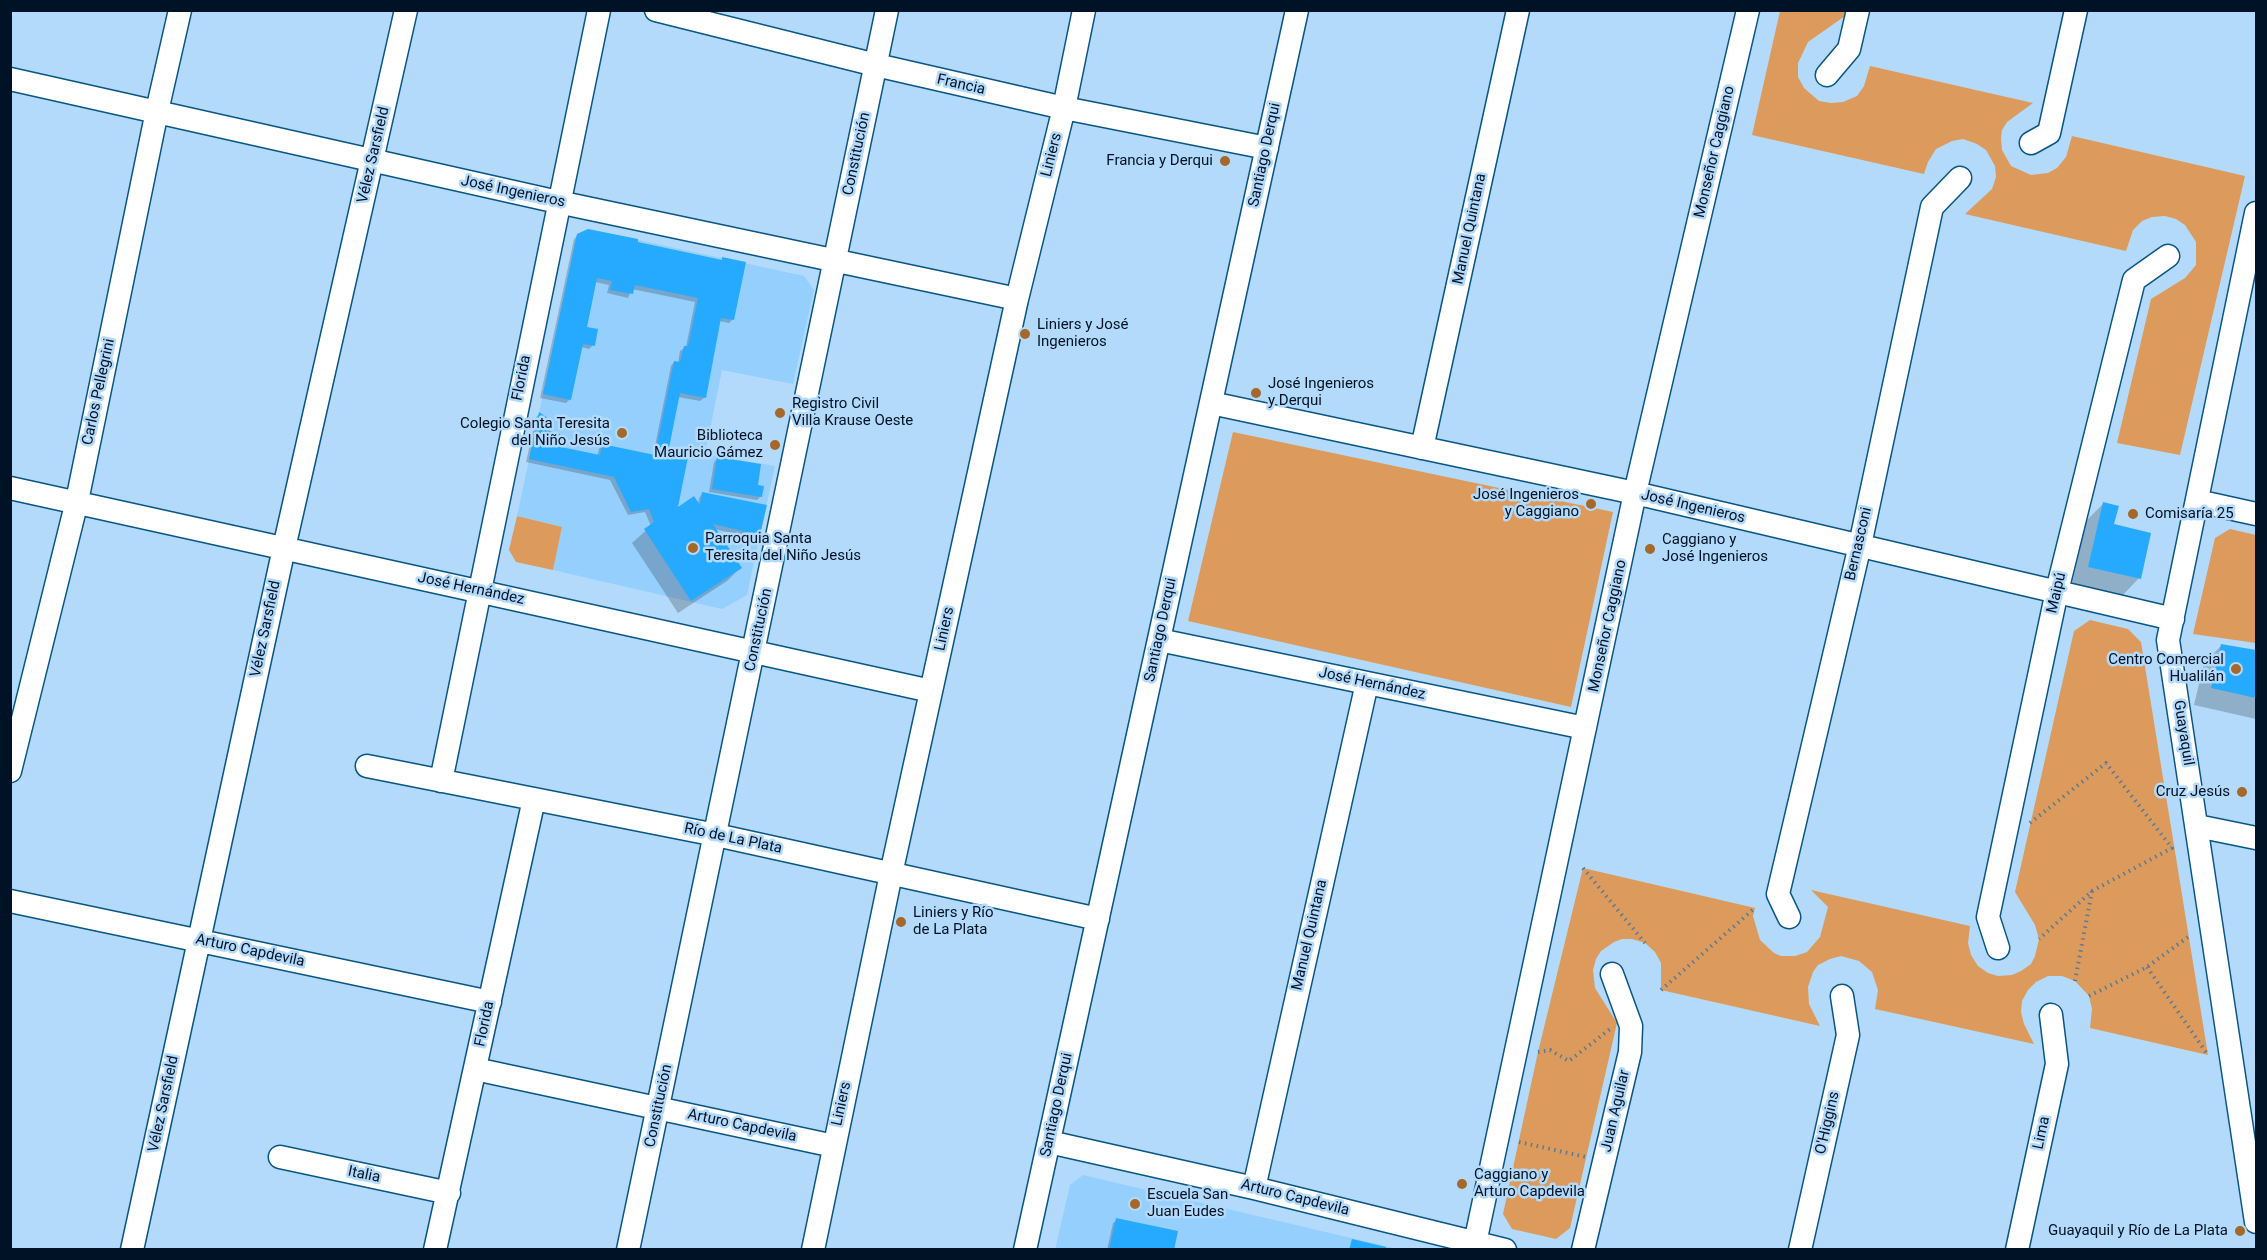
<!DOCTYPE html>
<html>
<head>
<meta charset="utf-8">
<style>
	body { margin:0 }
	#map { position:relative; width:2267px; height:1260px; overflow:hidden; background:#b3dafa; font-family:Roboto,sans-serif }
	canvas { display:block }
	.frame { position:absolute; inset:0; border:12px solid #001225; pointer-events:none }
</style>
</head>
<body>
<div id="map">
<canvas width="2267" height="1260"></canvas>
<div class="frame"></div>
</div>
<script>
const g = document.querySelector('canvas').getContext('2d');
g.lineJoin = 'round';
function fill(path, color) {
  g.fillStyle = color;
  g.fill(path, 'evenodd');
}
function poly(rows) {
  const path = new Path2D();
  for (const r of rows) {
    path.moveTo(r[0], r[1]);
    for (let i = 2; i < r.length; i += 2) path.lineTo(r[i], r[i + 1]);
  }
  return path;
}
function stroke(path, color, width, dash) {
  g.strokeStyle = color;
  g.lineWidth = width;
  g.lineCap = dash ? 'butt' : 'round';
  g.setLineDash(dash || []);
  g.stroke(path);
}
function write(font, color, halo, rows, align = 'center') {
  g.font = font + ' Roboto,sans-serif';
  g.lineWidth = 5;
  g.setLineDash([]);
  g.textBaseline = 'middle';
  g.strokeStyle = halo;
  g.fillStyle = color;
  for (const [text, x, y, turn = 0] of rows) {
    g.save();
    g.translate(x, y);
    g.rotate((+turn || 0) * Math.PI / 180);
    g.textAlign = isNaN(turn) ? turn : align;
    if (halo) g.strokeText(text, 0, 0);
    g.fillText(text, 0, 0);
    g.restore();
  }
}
const built = poly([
	[588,229,804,276,814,290,793,384,722,370,705,454,775,466,747,595,722,609,553,570,562,527,517,516,577,234],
	[1083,1175,1398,1249,1055,1250,1070,1185]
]);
const green = poly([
	[1780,11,1846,11,1845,16,1808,42,1798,63,1798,77,1804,88,1819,101,1831,103,1843,102,1857,96,1864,86,1870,66,2033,103,2007,122,2002,130,2001,138,2002,150,2011,166,2031,175,2048,173,2057,168,2066,157,2072,136,2245,176,2180,455,2117,443,2151,299,2185,278,2196,265,2196,242,2185,225,2176,219,2165,216,2152,217,2142,221,2133,230,2126,251,1965,214,1992,189,1996,177,1995,166,1986,150,1977,144,1963,139,1952,141,1936,149,1928,162,1924,174,1752,135],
	[1233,432,1613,512,1571,707,1188,621],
	[517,516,562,527,553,570,516,562,509,550],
	[2230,529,2256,535,2256,643,2193,634,2215,538],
	[2090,620,2128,629,2141,642,2208,1055,2090,1028,2092,1009,2089,996,2075,981,2062,976,2048,976,2036,982,2028,990,2022,1001,2021,1012,2024,1024,2034,1044,1875,1009,1878,990,1872,972,1859,961,1841,956,1830,959,1818,965,1813,972,1808,987,1809,1004,1820,1026,1661,990,1661,963,1655,952,1645,943,1632,939,1622,939,1614,942,1601,951,1596,959,1593,970,1595,988,1617,1023,1570,1228,1556,1239,1512,1229,1503,1214,1538,1052,1583,868,1755,908,1753,916,1760,940,1774,953,1781,956,1795,956,1807,952,1820,937,1828,907,1811,890,1970,926,1968,943,1971,955,1978,966,1988,973,1998,976,2012,975,2021,971,2031,964,2035,956,2039,939,2035,925,2015,892,2074,631]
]);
const shadow = poly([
	[578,235,636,244,721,261,723,259,733,319,729,323,719,321,704,398,700,401,678,397,667,450,672,511,698,504,699,498,702,494,759,534,755,538,714,529,740,568,727,581,678,613,632,543,651,526,645,512,628,515,610,480,526,462,536,417,539,414,547,432,559,448,597,456,599,449,602,445,653,456,671,366,674,362,678,363,680,351,686,347,695,302,632,289,628,298,607,293,609,285,595,282,585,328,593,345,589,349,581,347,570,399,566,403,540,398,574,239],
	[718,458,756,486,761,496,757,500,709,492,714,462],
	[2103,504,2139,578,2122,596,2072,584,2086,521],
	[2221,646,2256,652,2256,719,2194,705,2204,663],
	[1117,1220,1173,1250,1107,1250,1113,1223]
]);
const building = poly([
	[588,229,638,239,638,242,722,260,722,257,746,262,734,320,721,318,706,398,680,393,669,448,689,452,678,507,694,496,700,505,702,492,767,505,760,535,713,524,742,568,691,601,644,529,654,522,649,509,631,512,614,477,529,459,539,412,552,421,549,431,560,434,563,439,561,447,600,455,602,444,655,455,674,361,680,362,684,346,688,346,698,298,635,285,633,294,610,290,612,281,597,278,587,327,598,329,595,346,583,344,571,400,543,394,577,234],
	[717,457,761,464,758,485,764,486,762,497,712,489],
	[2103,502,2119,506,2114,524,2151,533,2141,579,2088,567],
	[2221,644,2256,650,2256,698,2211,688],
	[1116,1218,1178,1231,1174,1250,1109,1250],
	[1352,1239,1386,1247,1386,1250,1349,1250]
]);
const path = poly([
	[2030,823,2106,763,2172,848,2092,891,2039,939],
	[1583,868,1645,943],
	[2147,967,2208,1055],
	[2075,981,2092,891],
	[1661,990,1755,908],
	[2089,996,2147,967,2188,937],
	[1538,1052,1550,1050,1569,1061,1610,1029],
	[1519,1142,1586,1157]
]);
const minor = poly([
	[656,10,876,65,1064,108,1267,148],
	[1827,75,1849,49,1858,10],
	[10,79,558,202,1017,299],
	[2031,143,2049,133,2076,10],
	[2256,213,2168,640,2256,1222],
	[1211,403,1635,493,2173,619],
	[1422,448,1518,10],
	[10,488,931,691],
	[2197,501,2256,514],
	[1159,640,1585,728],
	[367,766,716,835,1098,919],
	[10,771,77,501,157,111,180,10],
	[441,781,599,10],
	[2197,826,2256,838],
	[10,901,490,1002],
	[1789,917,1778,894,1860,545,1932,207,1960,178],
	[1998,948,1988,917,2057,591,2134,280,2168,256],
	[475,1069,834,1146],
	[1049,1142,1254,1188,1505,1250],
	[280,1157,449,1193],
	[1254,1188,1367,683],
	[1475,1243,1635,493,1748,10],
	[132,1250,284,548,406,10],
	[435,1250,534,799],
	[628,1250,887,10],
	[813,1250,891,874,1017,299,1064,108,1084,10],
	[1025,1250,1297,10],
	[1583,1250,1630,1052,1631,1026,1612,974],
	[1800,1250,1848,1035,1842,996],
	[2017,1250,2057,1064,2051,1015]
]);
const markers = [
	[1225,161,6,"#a4682a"],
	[1025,334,6,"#a4682a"],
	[1256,393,6,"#a4682a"],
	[780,413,6,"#a4682a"],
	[622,433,6,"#a4682a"],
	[775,445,6,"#a4682a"],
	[1591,504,6,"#a4682a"],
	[2133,514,6,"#a4682a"],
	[693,548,6,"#a4682a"],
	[1650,549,6,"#a4682a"],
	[2236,669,6,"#a4682a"],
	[2242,792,6,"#a4682a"],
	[901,922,6,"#a4682a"],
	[1462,1184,6,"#a4682a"],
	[1135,1204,6,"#a4682a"],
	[2240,1231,6,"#a4682a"]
];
const streetNames = [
	["Francia",961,85,13],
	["Monseñor Caggiano",1715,152,-77],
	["Constitución",857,154,-78],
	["Vélez Sarsfield",374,155,-77],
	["Liniers",1052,155,-76],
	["Santiago Derqui",1265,155,-78],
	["José Ingenieros",513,192,12],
	["Manuel Quintana",1470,229,-78],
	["Florida",522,378,-79],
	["Carlos Pellegrini",99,392,-78],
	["José Ingenieros",1693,507,13],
	["Bernasconi",1859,544,-77],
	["José Hernández",471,589,12],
	["Maipú",2057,593,-77],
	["Monseñor Caggiano",1608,626,-78],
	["Vélez Sarsfield",266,629,-78],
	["Liniers",945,629,-78],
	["Constitución",759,630,-78],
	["Santiago Derqui",1161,630,-78],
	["José Hernández",1372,684,12],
	["Guayaquil",2183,733,81],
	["Río de La Plata",733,839,12],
	["Manuel Quintana",1310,935,-77],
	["Arturo Capdevila",250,951,12],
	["Florida",485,1024,-78],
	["Vélez Sarsfield",164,1104,-78],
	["Liniers",842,1104,-78],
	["Santiago Derqui",1057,1105,-78],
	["Constitución",659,1106,-78],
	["Juan Aguilar",1616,1111,-77],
	["O'Higgins",1828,1123,-77],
	["Arturo Capdevila",742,1126,12],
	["Lima",2042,1133,-78],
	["Italia",364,1175,12],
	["Arturo Capdevila",1295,1198,14]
];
const poiNames = [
	["Francia y Derqui",1213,161,"right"],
	["Liniers y José",1037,325],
	["Ingenieros",1037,342],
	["José Ingenieros",1268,384],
	["y Derqui",1268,401],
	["Registro Civil",792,404],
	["Villa Krause Oeste",792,421],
	["Colegio Santa Teresita",610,424,"right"],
	["del Niño Jesús",610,441,"right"],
	["Biblioteca",763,436,"right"],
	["Mauricio Gámez",763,453,"right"],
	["José Ingenieros",1579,495,"right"],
	["y Caggiano",1579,512,"right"],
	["Comisaría 25",2145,514],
	["Parroquia Santa",705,539],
	["Teresita del Niño Jesús",705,556],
	["Caggiano y",1662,540],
	["José Ingenieros",1662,557],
	["Centro Comercial",2224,660,"right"],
	["Hualilán",2224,677,"right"],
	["Cruz Jesús",2230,792,"right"],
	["Liniers y Río",913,913],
	["de La Plata",913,930],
	["Caggiano y",1474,1175],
	["Arturo Capdevila",1474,1192],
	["Escuela San",1147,1195],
	["Juan Eudes",1147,1212],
	["Guayaquil y Río de La Plata",2228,1231,"right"]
];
fill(built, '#95cffe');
fill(green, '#dc9b5c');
fill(shadow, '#0003');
fill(building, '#26aaff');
stroke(minor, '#095584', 25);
stroke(path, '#5d7a93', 4, [1.5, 4.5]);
stroke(minor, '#fff', 22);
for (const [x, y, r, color] of markers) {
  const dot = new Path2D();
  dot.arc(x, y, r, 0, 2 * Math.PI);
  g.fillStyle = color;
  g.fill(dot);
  stroke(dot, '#b3dafa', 2);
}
write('15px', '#001225', '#b3dafa', streetNames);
write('15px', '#001225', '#b3dafa', poiNames, 'left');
</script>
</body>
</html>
